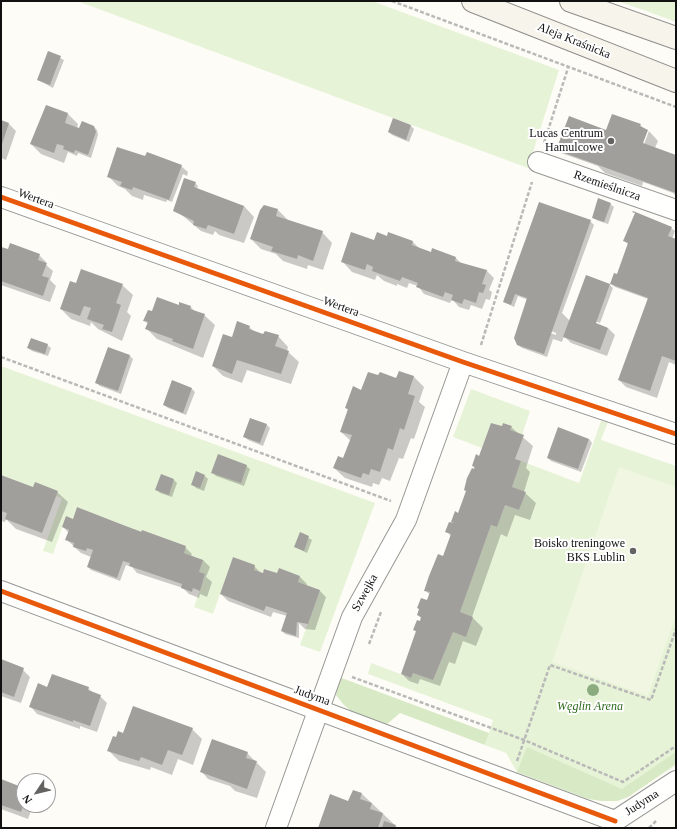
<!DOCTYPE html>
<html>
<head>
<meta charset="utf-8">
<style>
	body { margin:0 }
	#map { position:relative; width:677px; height:829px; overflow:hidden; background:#fdfcf7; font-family:Georgia,serif }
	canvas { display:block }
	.frame { position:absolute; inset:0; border:2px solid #111; pointer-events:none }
	.north { position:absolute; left:16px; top:773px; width:40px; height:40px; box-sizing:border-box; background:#fff; border:1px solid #a0a0a0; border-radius:50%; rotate:235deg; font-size:11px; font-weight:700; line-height:16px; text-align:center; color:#111 }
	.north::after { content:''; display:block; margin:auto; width:14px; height:18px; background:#646362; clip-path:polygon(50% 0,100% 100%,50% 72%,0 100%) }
</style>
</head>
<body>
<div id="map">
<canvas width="677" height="829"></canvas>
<div class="frame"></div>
<div class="north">N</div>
</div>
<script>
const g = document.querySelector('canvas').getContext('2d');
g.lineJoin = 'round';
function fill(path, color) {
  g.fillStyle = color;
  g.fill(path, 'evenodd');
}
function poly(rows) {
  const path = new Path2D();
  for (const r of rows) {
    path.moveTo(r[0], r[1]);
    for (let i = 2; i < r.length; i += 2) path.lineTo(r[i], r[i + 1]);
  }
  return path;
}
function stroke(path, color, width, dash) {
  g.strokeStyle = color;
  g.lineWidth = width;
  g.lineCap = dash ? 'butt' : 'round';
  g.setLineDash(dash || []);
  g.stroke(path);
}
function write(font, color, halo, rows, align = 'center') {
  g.font = font + ' Georgia,serif';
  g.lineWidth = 4;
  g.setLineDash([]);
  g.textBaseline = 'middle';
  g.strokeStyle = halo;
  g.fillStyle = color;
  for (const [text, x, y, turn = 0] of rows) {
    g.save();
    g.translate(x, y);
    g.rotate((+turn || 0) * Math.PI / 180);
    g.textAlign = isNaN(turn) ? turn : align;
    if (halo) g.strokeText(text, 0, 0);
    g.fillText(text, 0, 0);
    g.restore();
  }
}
const green = poly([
	[77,1,372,1,559,70,528,168],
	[617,1,676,1,676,22,649,12],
	[1,366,375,503,320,652,300,645,320,590,298,582,300,576,279,569,277,573,265,569,263,573,254,570,254,565,233,557,213,614,194,607,205,575,199,572,203,560,184,553,142,530,141,532,77,507,73,519,66,517,53,554,43,551,62,498,56,496,58,491,35,483,33,487,1,475],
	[471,389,530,411,522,435,510,430,512,426,503,423,502,426,491,423,482,448,453,437],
	[601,421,608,422,601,440,676,466,676,765,628,797,617,801,589,799,517,772,506,753,485,745,493,720,368,674,371,663,411,678,413,673,433,680,453,632,466,637,473,617,460,612,491,525,497,527,505,505,519,510,526,492,512,487,521,461,579,483]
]);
const forest = poly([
	[339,677,489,733,485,745,400,713,386,725,351,711,343,704,336,695],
	[527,747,622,789,676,752,676,764,628,797,617,801,601,801,589,799,517,772]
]);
const pitch = poly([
	[619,467,676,487,676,615,648,696,552,662]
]);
const shadow = poly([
	[49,52,64,60,53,88,38,80],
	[46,106,68,114,78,124,77,128,94,127,97,130,98,135,91,158,78,153,77,156,68,152,64,163,41,154,31,144],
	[394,119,411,126,414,129,409,142,392,135,389,132],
	[1,121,9,124,16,131,6,160,1,158],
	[640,125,644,129,642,144,644,144,649,131,658,141,655,148,676,156,676,196,673,193,643,182,642,186,605,173,598,166,561,153,558,150,607,131],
	[145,158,181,166,188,172,187,176,183,174,172,202,167,200,166,202,144,195,143,200,132,196,125,189,118,186,108,176],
	[195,183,198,186,197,189,244,206,254,217,244,243,219,235,215,231,213,235,201,231,183,216,174,210],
	[610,204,614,207,608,224,596,220,593,217],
	[278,210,288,220,322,232,332,243,323,270,308,265,307,269,283,261,276,254,261,249,251,239],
	[590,221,594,225,562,313,570,321,586,276,610,285,613,288,600,323,575,314,575,316,608,328,615,335,607,356,571,343,564,336,562,342,553,339,547,357,522,348,518,345,528,300,518,296,514,307,504,302],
	[532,324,556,333,556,335,532,326],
	[671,228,675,231,672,239,676,241,676,365,669,362,657,398,626,387,619,380,648,299,615,287,612,284,617,275,628,244,624,240],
	[388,237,413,242,420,249,431,253,456,258,462,264,487,271,494,278,489,290,492,292,490,300,486,299,482,309,471,305,469,310,459,307,452,299,450,303,424,294,418,286,409,283,407,288,397,284,397,286,384,281,377,275,375,280,352,272,342,261,375,241],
	[1,248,39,255,46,262,45,264,53,271,50,280,56,286,50,302,1,285],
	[76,284,122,285,133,295,127,312,131,316,122,341,98,329,91,322,90,326,71,319,61,309],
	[179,306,191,307,195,312,204,315,215,325,203,358,157,339,146,328,148,324,145,321,152,312],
	[249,327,255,332,264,335,278,336,288,347,287,351,299,362,291,384,247,370,242,383,223,376,213,366,232,338],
	[47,345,51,348,48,356,32,351,28,348],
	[109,349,130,356,133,359,121,394,100,386,96,383],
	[399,372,414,377,424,387,419,402,425,407,414,439,411,438,403,459,399,458,390,481,382,478,379,485,373,483,372,487,345,478,334,468,344,459,351,441,341,432,349,411,346,408,362,391,397,379],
	[173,382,192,389,195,392,186,415,168,408,164,405],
	[267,425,270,428,263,446,248,440,244,436],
	[511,427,533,446,526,468,530,472,524,492,536,503,530,520,515,515,507,537,501,534,472,617,483,628,476,646,463,641,455,664,449,662,440,686,420,679,418,684,409,681,402,674,417,632,414,630,422,619,418,615,430,595,425,590,444,557,451,536,447,532,455,524,453,521,459,514,475,470,473,466,502,428],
	[589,439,592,443,581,472,551,461,548,458],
	[246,466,250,469,244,486,216,476,212,472],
	[1,476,34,489,57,492,68,502,52,542,16,529,6,519,5,522,1,521],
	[161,476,174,480,177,483,172,497,160,493,157,490],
	[205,476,208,479,204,491,196,488,193,485],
	[77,509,185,547,192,554,191,556,203,560,210,567,206,577,212,582,207,597,200,594,199,598,189,594,183,588,137,573,132,567,126,565,120,581,91,570,88,567,91,557,81,553,66,539,69,533,63,527,73,520],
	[300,533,312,540,307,553,295,547],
	[254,566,261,573,300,577,307,584,306,586,319,590,326,597,315,630,305,629,299,623,299,638,285,634,282,631,287,616,273,612,271,617,228,601,221,594],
	[1,661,23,670,30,677,21,703,1,696],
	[48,688,88,688,94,694,100,696,107,703,97,732,80,726,80,729,37,714,31,707],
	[192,729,202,739,193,765,178,759,172,775,151,767,150,770,119,761,109,751,116,739,124,734],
	[247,753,266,772,257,798,235,791,230,786,208,779,202,772],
	[1,780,24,789,24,805,33,805,28,819,1,809],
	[362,794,398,828,319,828,349,802]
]);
const building = poly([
	[48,51,61,56,50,85,37,80],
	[46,105,68,113,65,123,79,128,82,121,94,126,96,132,88,155,75,150,74,153,63,149,64,146,57,144,54,153,30,144],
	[612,114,641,124,640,126,648,130,643,143,676,155,676,193,556,150,569,116,606,130],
	[393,118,411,125,406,140,388,132],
	[1,120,9,123,1,147],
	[117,147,145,156,147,152,182,165,169,200,133,187,132,190,120,186,122,182,107,177],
	[184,178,196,182,194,187,244,206,234,234,208,225,206,229,193,225,194,221,173,211],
	[598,198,611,203,604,222,592,218],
	[539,202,591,220,544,354,517,345,514,338,527,298,515,294,511,305,503,302],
	[264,205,278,209,276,216,323,231,313,261,298,255,297,259,271,251,273,247,250,239,260,210],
	[633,211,672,227,668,236,676,239,676,361,662,356,650,391,618,380,648,298,610,284,614,273,617,274,628,243,623,241,635,213,632,212],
	[351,232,374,240,377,232,387,236,388,232,413,241,412,245,431,252,432,248,456,257,455,261,487,270,482,284,486,285,483,293,479,292,476,303,464,299,462,304,451,300,453,295,445,292,443,297,416,287,418,283,402,277,400,281,372,271,373,267,367,264,365,270,341,262],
	[10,243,40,254,38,260,47,263,42,276,49,278,43,296,1,281,1,247,8,249],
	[81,269,123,284,116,303,121,305,112,332,102,329,104,325,87,319,91,308,84,306,80,316,60,309,70,281,76,283],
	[586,275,610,284,596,323,608,328,600,350,563,337],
	[157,297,179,305,179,302,191,306,190,309,205,314,193,349,172,341,173,339,145,329,148,322,143,321,148,310,152,311],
	[237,321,250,326,249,329,263,334,265,331,279,335,275,346,289,351,281,374,237,360,232,374,212,366,223,334,232,337],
	[31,338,48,344,45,354,27,348],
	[108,347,130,355,118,391,95,383],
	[399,371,414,376,408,394,415,396,404,430,400,428,393,450,388,448,380,472,371,469,369,475,363,473,361,478,333,468,338,456,343,458,352,435,340,432,348,409,345,408,353,386,361,390,368,372,378,375,380,372,396,378],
	[172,380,192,388,183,413,163,405],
	[250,418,267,424,260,443,243,437],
	[491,423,502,426,503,423,512,426,510,430,524,435,515,459,521,461,512,487,526,492,519,510,505,505,497,527,491,525,460,612,473,617,466,637,453,632,433,680,413,673,411,678,401,674,416,631,413,630,417,620,420,621,421,617,417,615,419,609,417,608,421,598,427,600,430,592,424,591,429,576,438,554,443,556,451,534,445,532,449,522,455,523,451,522,455,511,458,513,466,491,464,490,467,478,472,468,474,469,475,467,472,466,476,454,479,456],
	[558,427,589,439,578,469,547,458],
	[218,454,247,465,241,483,211,473],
	[196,471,205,475,200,488,191,485],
	[161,474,174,479,169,495,155,490],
	[1,475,33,487,35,482,58,491,42,533,5,519,7,513,1,511],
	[77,507,141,532,142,530,186,546,184,553,203,560,199,572,205,574,200,591,193,588,192,592,181,588,182,584,129,566,130,563,123,561,117,578,87,567,93,550,87,548,86,551,73,547,74,543,65,540,69,530,62,527,66,516,73,519],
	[300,532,309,536,304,551,294,547],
	[233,557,255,565,254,570,263,573,264,569,277,573,279,568,300,576,298,582,320,590,308,624,297,622,296,636,281,631,287,613,266,606,264,611,220,594],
	[1,659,24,668,14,697,1,692],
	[52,674,89,687,88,690,101,695,90,726,73,720,73,722,29,707,38,683,47,687],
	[133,706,193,728,182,755,168,750,162,765,141,757,139,761,107,751,113,736,116,737,118,731,123,733],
	[212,739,248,752,246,758,257,761,247,789,200,772],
	[1,779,24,788,24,804,21,812,1,805],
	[353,790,362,793,360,799,372,803,370,809,383,813,378,828,318,828,330,794,348,801],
	[384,821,396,825,395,828,382,828]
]);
const path = poly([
	[392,1,676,107],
	[544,143,568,68],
	[481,345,532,182],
	[1,357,391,501],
	[369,644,381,612],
	[352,677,524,740,623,782,676,746],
	[517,761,550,665,651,700,676,629],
	[649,828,656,821]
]);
const minor = poly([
	[538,162,676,210],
	[1,197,463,362,676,434],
	[1,591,615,821],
	[615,821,676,781],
	[276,828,352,617,406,520,463,362]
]);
const secondary = poly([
	[473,1,676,81],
	[571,1,676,38]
]);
const cycleway = poly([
	[1,197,463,362,676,434],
	[1,591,615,821]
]);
const trees = [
	[593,690]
];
const markers = [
	[611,141,4,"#646362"],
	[633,551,4,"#646362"]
];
const streetNames = [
	["Aleja Kraśnicka",574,41,22],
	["Rzemieślnicza",607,186,19],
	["Wertera",36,199,20],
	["Wertera",341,307,20],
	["Szwejka",365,593,-61],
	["Judyma",312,696,20],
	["Judyma",642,803,-33]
];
const poiNames = [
	["Lucas Centrum",603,134],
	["Hamulcowe",603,148],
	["Boisko treningowe",625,544],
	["BKS Lublin",625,558]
];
const parkNames = [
	["Węglin Arena",590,707]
];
fill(green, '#e7f3d7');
fill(forest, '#d8eac5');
fill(pitch, '#f0f6e1');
fill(shadow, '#0003');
fill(building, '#a19f9c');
stroke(minor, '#979795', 22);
stroke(secondary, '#8e8d8b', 24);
stroke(path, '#b9b9b8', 2.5, [4, 2]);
stroke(minor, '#fffffe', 20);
stroke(secondary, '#f6f4eb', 22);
stroke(cycleway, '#e8590c', 5);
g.fillStyle = '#8cac80';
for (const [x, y] of trees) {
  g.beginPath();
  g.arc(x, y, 6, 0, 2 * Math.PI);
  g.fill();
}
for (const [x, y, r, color] of markers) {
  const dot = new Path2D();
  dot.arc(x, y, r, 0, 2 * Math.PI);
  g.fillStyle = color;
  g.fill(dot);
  stroke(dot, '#fff', 1.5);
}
write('12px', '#111', '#fff', streetNames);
write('12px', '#111', '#fff', poiNames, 'right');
write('italic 12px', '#2f6b1f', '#fff', parkNames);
</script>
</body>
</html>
